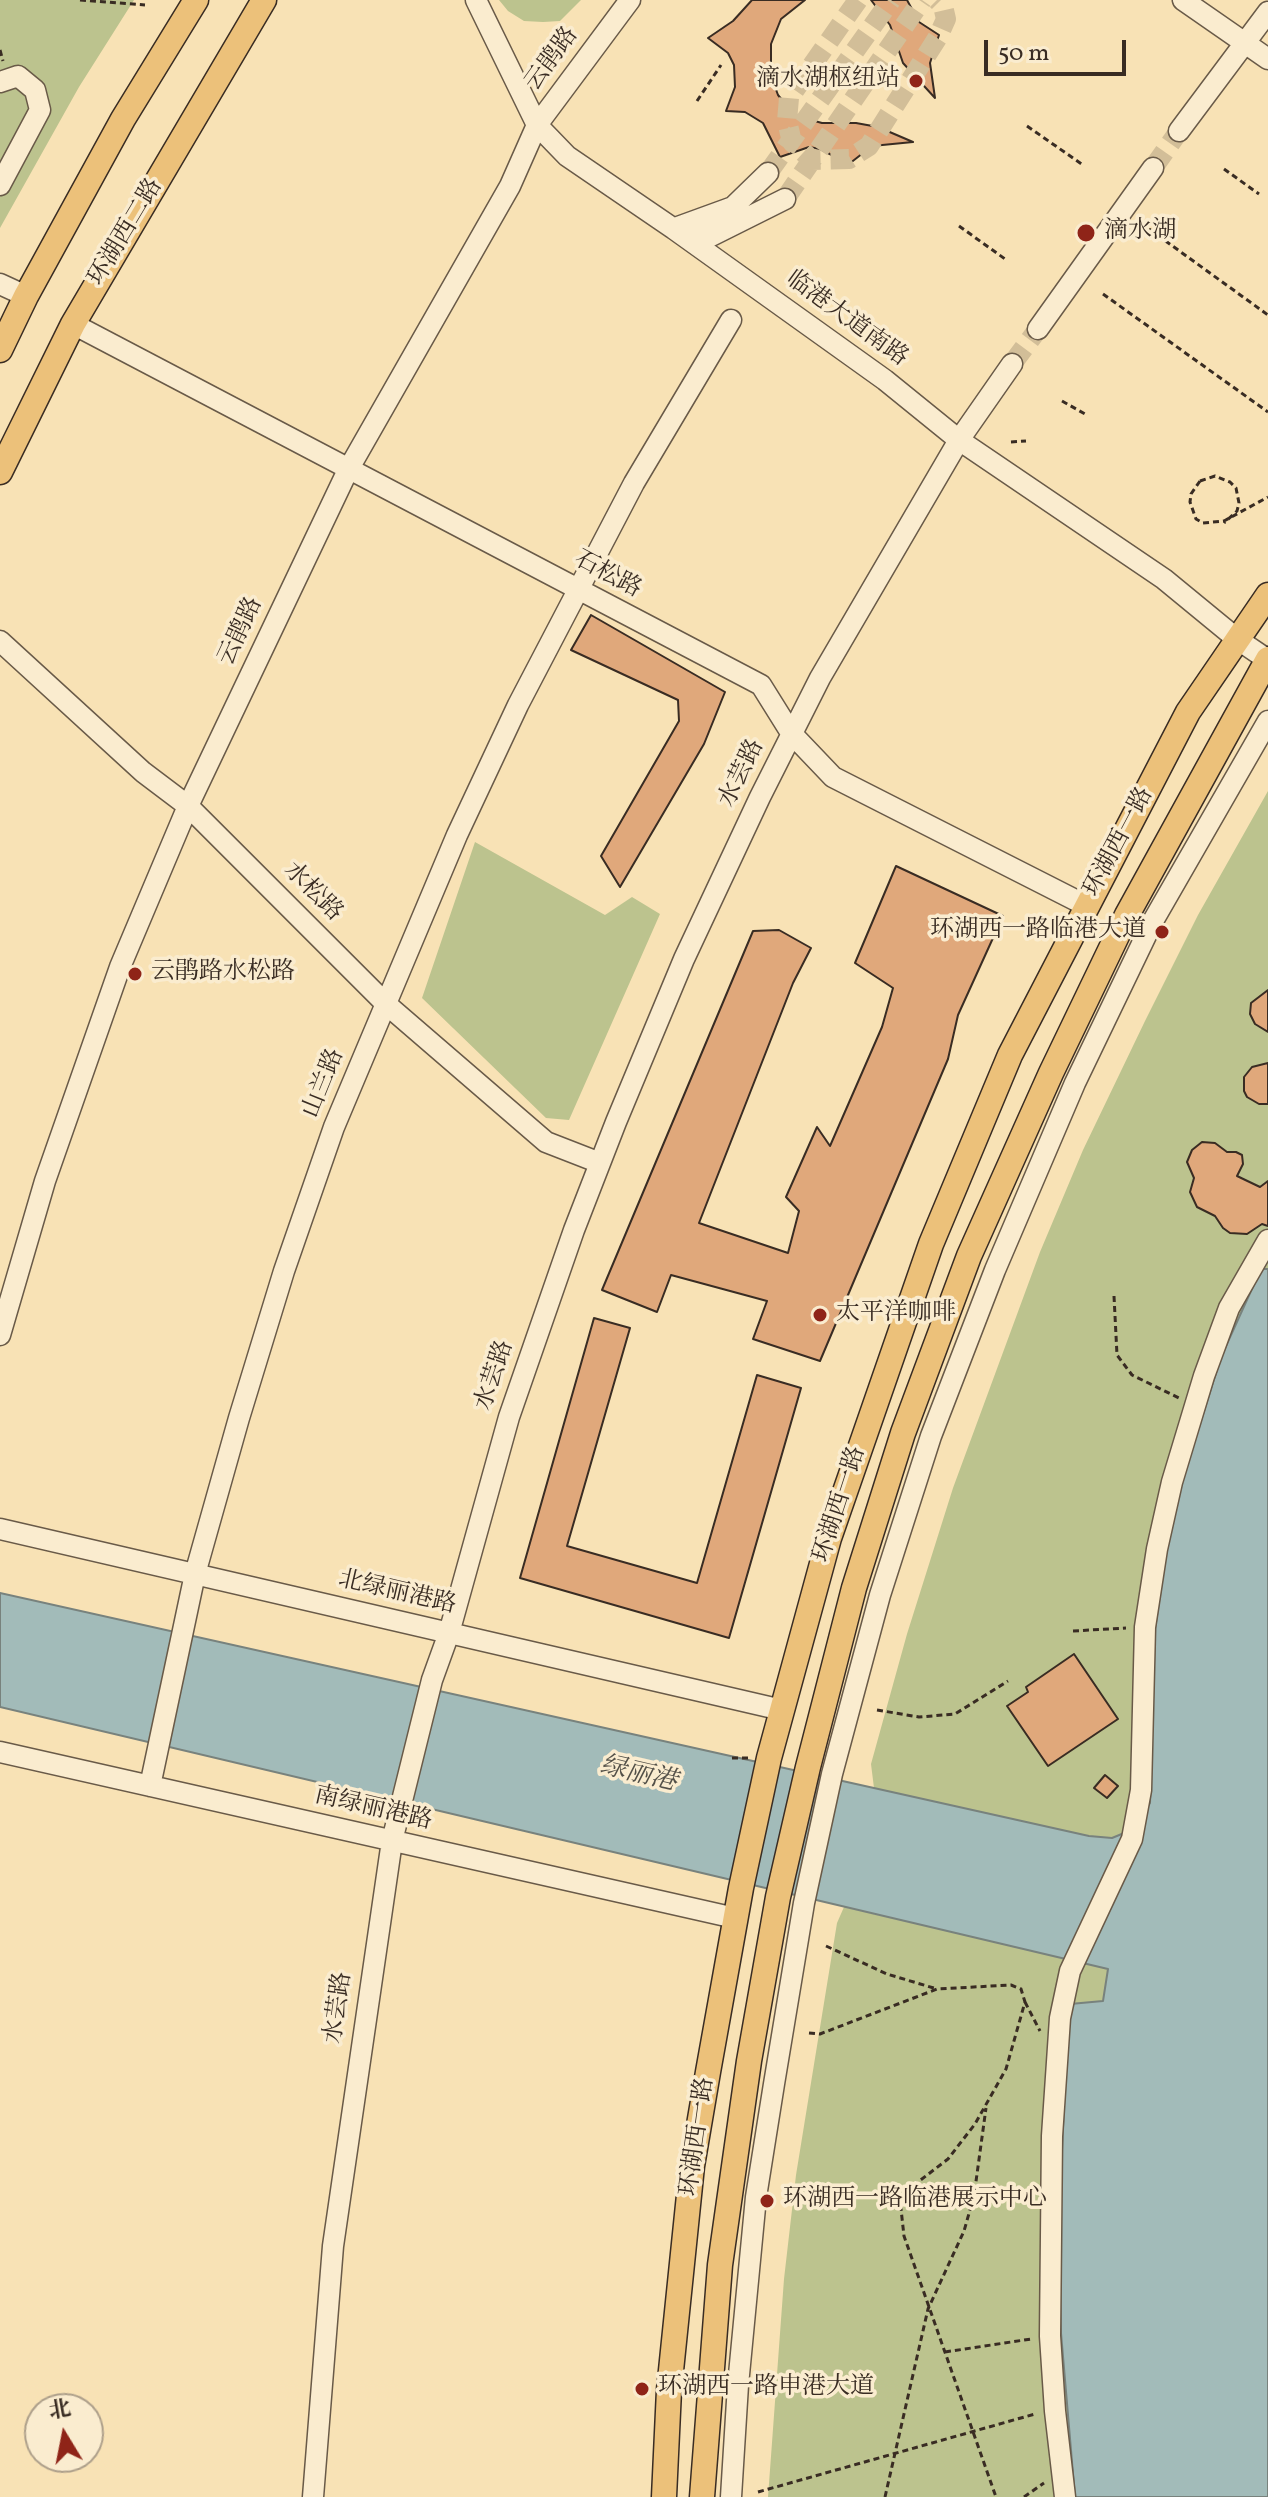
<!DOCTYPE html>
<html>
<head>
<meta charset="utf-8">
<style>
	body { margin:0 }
	#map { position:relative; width:1268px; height:2497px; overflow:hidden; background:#f8e2b5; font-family:Vollkorn,"Noto Serif SC",serif }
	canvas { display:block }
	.north { position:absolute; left:24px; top:2393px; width:80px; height:80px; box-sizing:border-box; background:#faeccf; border:2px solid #ad9f8a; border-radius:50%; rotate:350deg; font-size:22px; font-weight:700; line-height:32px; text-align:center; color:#392c23 }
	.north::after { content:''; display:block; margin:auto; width:28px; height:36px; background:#8f2418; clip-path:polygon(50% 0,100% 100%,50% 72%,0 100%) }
	.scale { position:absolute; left:984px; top:40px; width:142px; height:36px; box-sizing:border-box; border:4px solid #392c23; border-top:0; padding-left:10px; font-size:24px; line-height:28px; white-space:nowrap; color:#392c23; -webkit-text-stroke:6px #faeccf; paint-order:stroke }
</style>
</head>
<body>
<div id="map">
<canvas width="1268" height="2497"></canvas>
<div class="north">北</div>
<div class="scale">50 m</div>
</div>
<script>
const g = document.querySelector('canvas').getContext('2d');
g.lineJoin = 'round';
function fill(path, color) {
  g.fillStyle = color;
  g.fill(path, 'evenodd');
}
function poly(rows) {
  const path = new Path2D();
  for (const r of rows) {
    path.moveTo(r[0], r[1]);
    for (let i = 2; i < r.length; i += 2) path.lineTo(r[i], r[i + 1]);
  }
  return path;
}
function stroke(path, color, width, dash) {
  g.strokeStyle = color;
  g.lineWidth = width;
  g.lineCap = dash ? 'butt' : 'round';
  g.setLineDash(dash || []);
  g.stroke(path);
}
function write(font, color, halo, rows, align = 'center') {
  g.font = font + ' Vollkorn,"Noto Serif SC",serif';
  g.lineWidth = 7;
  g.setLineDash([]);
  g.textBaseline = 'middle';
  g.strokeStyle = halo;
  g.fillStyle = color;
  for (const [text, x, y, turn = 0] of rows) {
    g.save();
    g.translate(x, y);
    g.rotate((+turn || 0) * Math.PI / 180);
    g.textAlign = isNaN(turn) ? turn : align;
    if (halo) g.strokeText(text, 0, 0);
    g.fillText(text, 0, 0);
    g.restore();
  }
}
const green = poly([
	[0,0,134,0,79,87,0,228],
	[499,0,581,0,560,21,543,22,524,21,508,11],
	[1268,791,1268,1269,1261,1269,1221,1357,1182,1481,1155,1629,1150,1803,1139,1821,1129,1831,1112,1838,1089,1836,874,1788,871,1764,907,1634,953,1488,1040,1252,1083,1150,1145,1021,1198,915],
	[475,842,605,915,632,897,660,914,569,1120,546,1118,422,998],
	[844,1907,1109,1969,1059,2216,1061,2333,1075,2497,768,2497,784,2279,796,2175,837,1923]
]);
const water = poly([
	[1261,1269,1268,1269,1268,2497,1075,2497,1061,2333,1059,2216,1065,2083,1070,2004,1103,2001,1108,1969,0,1707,0,1593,1089,1836,1112,1838,1129,1831,1139,1821,1150,1803,1155,1629,1166,1554,1182,1481,1221,1357,1261,1269]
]);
const building = poly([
	[752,0,805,0,781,19,771,44,771,76,778,95,791,111,800,117,822,123,856,123,878,127,913,142,872,146,849,164,820,149,809,147,780,157,763,123,745,112,726,111,735,87,734,65,728,53,708,38,733,21,752,0],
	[871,0,907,0,919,22,939,35,930,63,935,98,903,63,890,25,871,0],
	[591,615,725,692,704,744,620,887,601,856,679,721,678,700,571,650,591,615],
	[896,866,1003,916,958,1015,948,1059,820,1361,753,1339,767,1301,671,1275,657,1312,602,1290,753,931,779,930,811,948,793,983,699,1223,788,1253,799,1211,786,1197,817,1127,830,1146,882,1027,893,988,855,963,896,866],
	[1268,990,1268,1032,1255,1024,1250,1014,1251,1003,1268,990],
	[1268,1063,1268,1104,1259,1104,1247,1097,1244,1091,1244,1077,1252,1067,1268,1063],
	[1202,1142,1215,1143,1227,1152,1236,1152,1242,1155,1243,1164,1237,1176,1260,1187,1268,1181,1268,1226,1262,1224,1247,1234,1230,1233,1223,1228,1215,1216,1197,1207,1190,1192,1194,1178,1187,1162,1192,1150,1202,1142],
	[594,1318,630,1328,567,1546,697,1583,757,1375,801,1388,729,1638,520,1578,594,1318],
	[1074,1654,1118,1719,1048,1766,1007,1706,1028,1692,1026,1687,1074,1654],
	[1105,1775,1118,1786,1107,1798,1094,1788,1105,1775]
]);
const minorTunnel = poly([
	[858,0,789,98,787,121,792,142,812,160,849,159,869,146,938,37,946,19,943,6,937,0],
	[1153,168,1179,131],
	[768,173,891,0],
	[785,199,922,0],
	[1012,364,1038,329]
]);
const path = poly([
	[80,0,145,5],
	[0,50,3,61],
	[697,101,721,65],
	[1027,126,1083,165],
	[1224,169,1259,194],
	[959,226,1005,259],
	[1149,229,1268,315],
	[1103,294,1268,412],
	[1062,401,1085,414],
	[1011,442,1026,441],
	[1200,481,1191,494,1190,502,1196,519,1203,523,1224,521,1268,497],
	[1114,1296,1117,1355,1132,1375,1179,1398],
	[1073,1631,1126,1628],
	[877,1710,919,1717,955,1714,1008,1681],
	[732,1758,749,1758],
	[826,1946,887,1974,937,1989],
	[1025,2002,1040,2031],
	[809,2033,820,2034,937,1989,1011,1985,1021,1989,1025,2002,1006,2069,975,2124,948,2159,918,2182,900,2200,904,2236,996,2497],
	[945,2352,1031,2339],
	[758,2492,1035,2414],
	[885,2497,928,2309,964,2231,974,2196,986,2108],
	[1024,2497,1044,2483]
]);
const minor = poly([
	[476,0,537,125,567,156,674,229,885,380,959,440,1164,579,1237,639,1268,660],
	[1183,0,1268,59],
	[0,82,18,76,35,90,40,110,0,185],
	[1179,131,1268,12],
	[678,227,733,207,768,173],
	[682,230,711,236,785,199],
	[0,284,26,296],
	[73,324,761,685,791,733,833,777,1087,906],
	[1038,329,1153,168],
	[0,641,143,772,188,806,386,1004,546,1142,600,1163],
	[0,1335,45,1181,120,967,188,806,348,470,510,186,537,125,630,0],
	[0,1529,782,1710],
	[0,1752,735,1918],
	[150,1786,195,1574,239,1418,284,1271,334,1127,457,835,518,705,634,483,731,320],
	[313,2497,333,2246,392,1841,432,1680,449,1633,509,1417,574,1230,616,1122,684,959,760,797,820,678,959,440,1012,364],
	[731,2497,738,2385,756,2197,774,2084,804,1903,832,1774,880,1595,931,1436,995,1270,1075,1083,1153,921,1268,721],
	[1065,2497,1055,2411,1050,2336,1052,2136,1060,2018,1070,1971,1132,1839,1141,1790,1145,1627,1157,1549,1172,1482,1204,1376,1229,1308,1268,1240]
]);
const major = poly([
	[0,350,26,296,123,119,196,0],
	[0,472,73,324,264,0],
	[664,2497,669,2390,692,2166,708,2072,741,1888,769,1758,829,1538,931,1244,1010,1055,1188,712,1268,595],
	[702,2497,720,2265,749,2061,778,1897,808,1767,854,1588,903,1433,969,1256,1051,1073,1127,915,1268,659]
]);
const pathBridge = poly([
	[1200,481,1215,476,1230,482,1236,488,1239,503,1237,511,1224,523]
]);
const markers = [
	[916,81,8,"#8f2418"],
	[1086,233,10,"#8f2418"],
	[1162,932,8,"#8f2418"],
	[135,974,8,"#8f2418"],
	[820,1315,8,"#8f2418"],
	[767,2201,8,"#8f2418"],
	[642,2389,8,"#8f2418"]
];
const streetNames = [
	["云鹃路",553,60,-54],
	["环湖西二路",127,233,-59],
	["临港大道南路",846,320,36],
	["石松路",607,576,28],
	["云鹃路",242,632,-65],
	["水芸路",743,774,-64],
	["环湖西一路",1120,843,-62],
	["水松路",312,893,45],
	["山兰路",325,1084,-68],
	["水芸路",496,1376,-71],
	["环湖西一路",841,1505,-72],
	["北绿丽港路",397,1594,13],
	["南绿丽港路",373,1810,13],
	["水芸路",340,2008,-82],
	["环湖西一路",699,2137,-82]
];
const poiNames = [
	["滴水湖枢纽站",900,81,"right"],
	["滴水湖",1104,233],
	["环湖西一路临港大道",1146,932,"right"],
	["云鹃路水松路",151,974],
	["太平洋咖啡",836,1315],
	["环湖西一路临港展示中心",783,2201],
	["环湖西一路申港大道",658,2389]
];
const waterNames = [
	["绿丽港",638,1776,13]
];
fill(green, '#bcc38e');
fill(water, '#a2bbb9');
stroke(water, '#78827d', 2);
fill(building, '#e0a87b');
stroke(building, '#392c23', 2);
stroke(minorTunnel, '#d2be98', 20, [20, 10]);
stroke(minor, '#695a48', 23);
stroke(major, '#392c23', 27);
stroke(path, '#392c23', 3, [6, 4]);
stroke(minor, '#faeccf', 20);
stroke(major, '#ecc17a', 24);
stroke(pathBridge, '#392c23', 3, [6, 4]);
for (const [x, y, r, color] of markers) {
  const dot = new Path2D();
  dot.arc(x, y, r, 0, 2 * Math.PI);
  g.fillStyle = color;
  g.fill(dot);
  stroke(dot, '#faeccf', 3);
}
write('24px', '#392c23', '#faeccf', streetNames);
write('24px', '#392c23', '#faeccf', poiNames, 'left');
write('italic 26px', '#535048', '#faeccf', waterNames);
</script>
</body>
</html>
